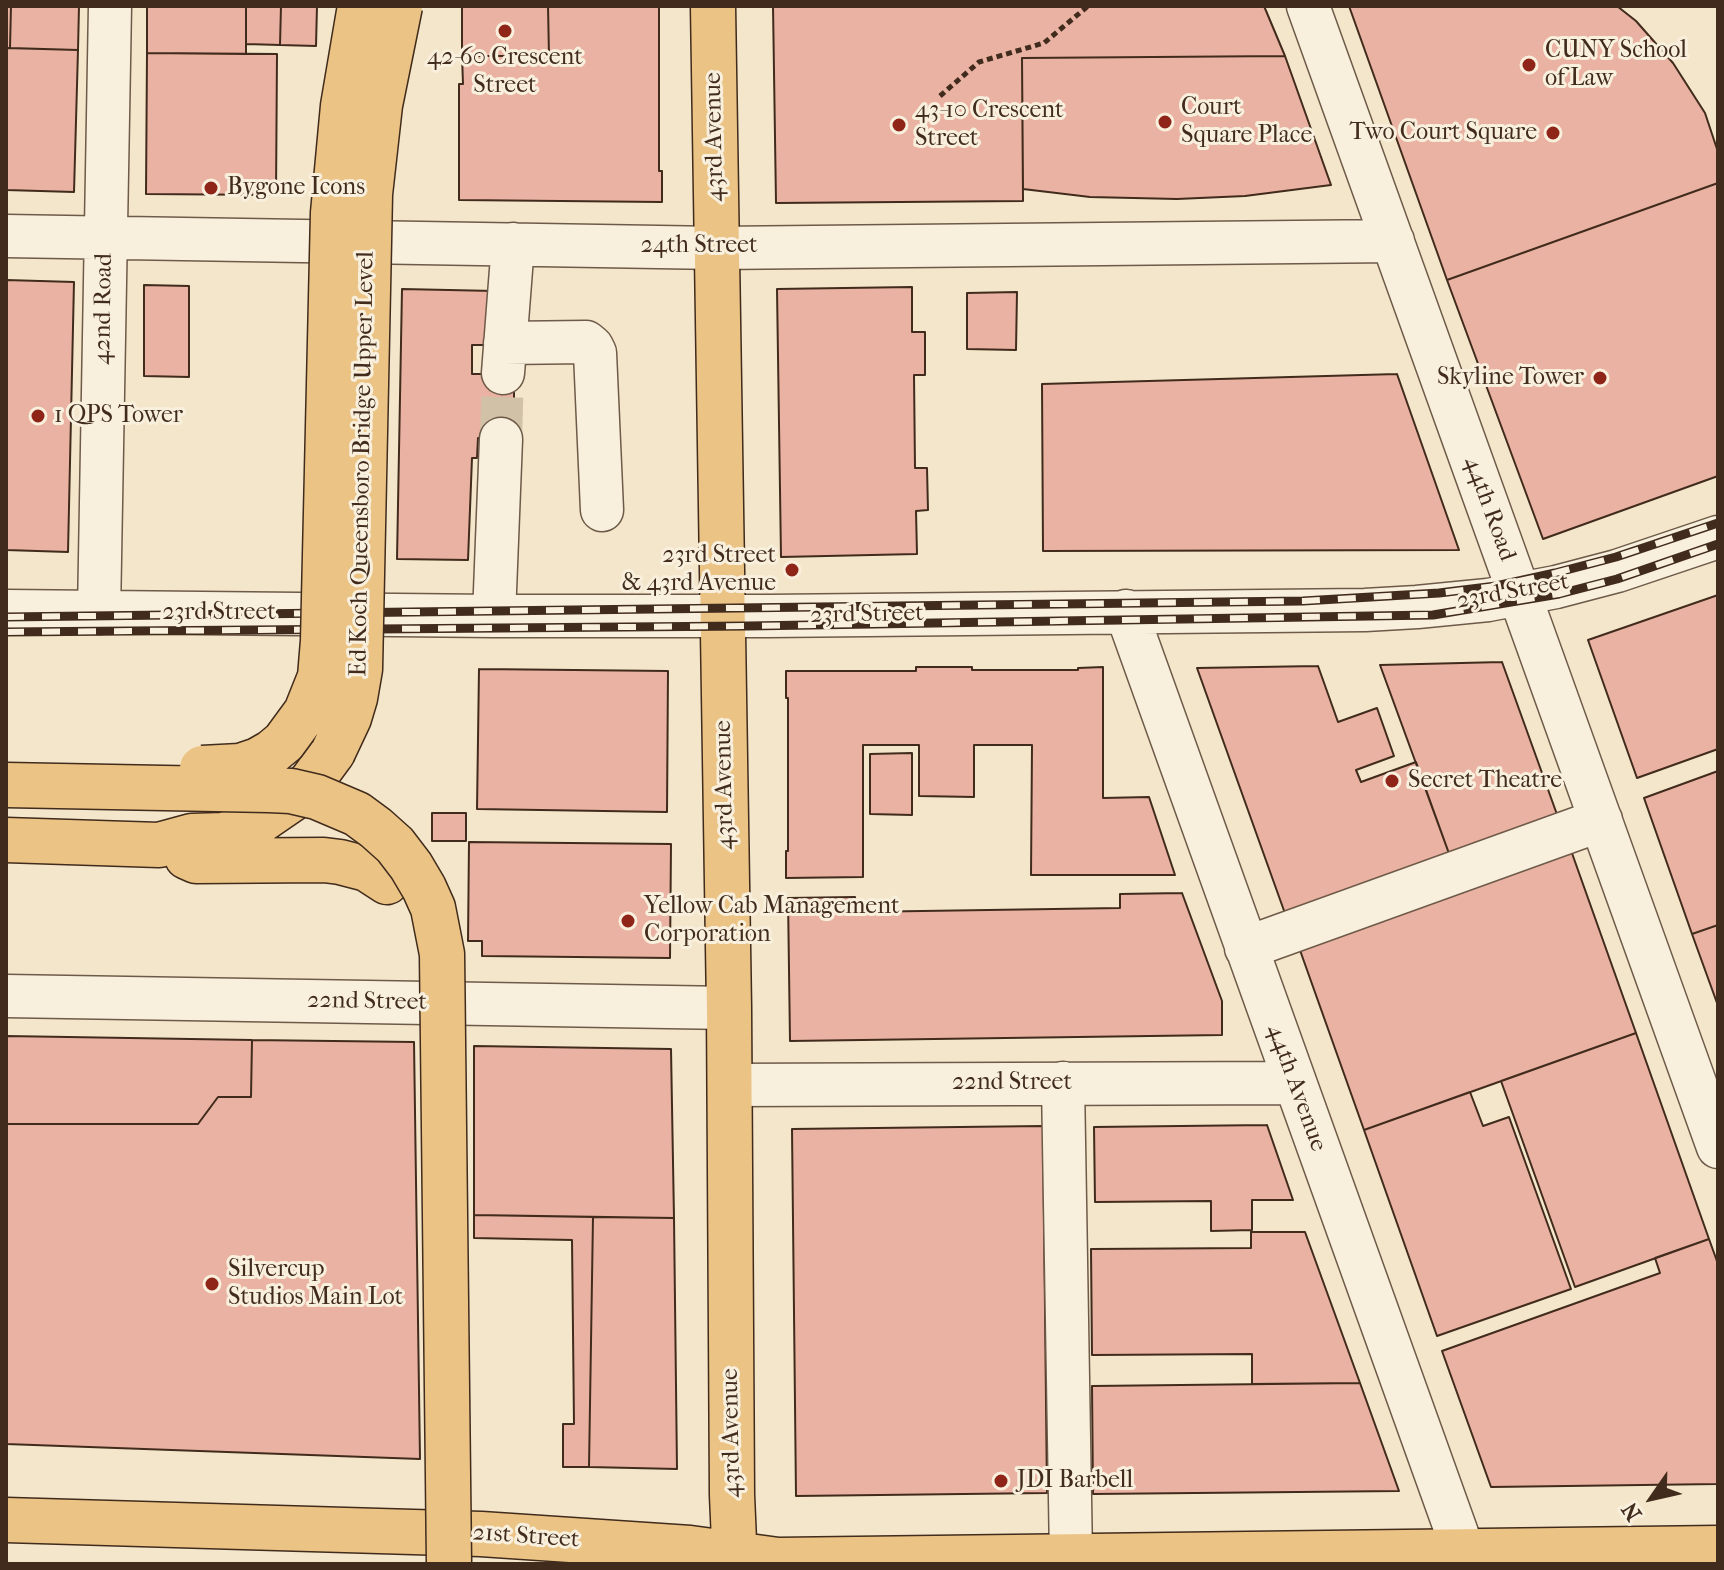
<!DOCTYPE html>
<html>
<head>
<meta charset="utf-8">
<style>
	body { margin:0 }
	#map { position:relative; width:1724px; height:1570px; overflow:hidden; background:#f4e6ca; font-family:"IM FELL French Canon",serif }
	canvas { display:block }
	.frame { position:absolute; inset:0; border:8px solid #412b1c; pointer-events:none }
	.north { position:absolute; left:1612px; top:1458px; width:80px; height:80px; -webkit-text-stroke:6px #f8efdd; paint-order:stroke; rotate:236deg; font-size:22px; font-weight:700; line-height:32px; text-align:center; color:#412b1c }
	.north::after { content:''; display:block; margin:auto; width:28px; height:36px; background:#412b1c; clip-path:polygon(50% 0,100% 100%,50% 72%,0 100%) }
</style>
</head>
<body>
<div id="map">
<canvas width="1724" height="1570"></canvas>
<div class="frame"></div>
<div class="north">N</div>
</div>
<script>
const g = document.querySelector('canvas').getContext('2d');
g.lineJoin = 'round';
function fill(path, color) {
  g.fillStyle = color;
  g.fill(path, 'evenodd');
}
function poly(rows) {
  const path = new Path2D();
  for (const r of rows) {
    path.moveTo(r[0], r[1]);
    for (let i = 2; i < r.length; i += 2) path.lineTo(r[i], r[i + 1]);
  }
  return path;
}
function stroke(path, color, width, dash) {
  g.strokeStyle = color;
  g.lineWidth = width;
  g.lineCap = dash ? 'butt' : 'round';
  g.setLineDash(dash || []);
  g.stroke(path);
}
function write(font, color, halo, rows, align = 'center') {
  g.font = font + ' "IM FELL French Canon",serif';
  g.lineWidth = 6;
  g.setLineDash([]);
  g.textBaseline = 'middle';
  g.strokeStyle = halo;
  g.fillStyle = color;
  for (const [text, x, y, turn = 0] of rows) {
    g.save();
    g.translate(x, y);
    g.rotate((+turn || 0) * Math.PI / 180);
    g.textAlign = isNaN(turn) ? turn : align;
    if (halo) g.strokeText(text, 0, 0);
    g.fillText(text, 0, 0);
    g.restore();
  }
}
const building = poly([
	[6,6,11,6,10,48,6,48,6,6],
	[11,6,79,6,78,50,10,48,11,6],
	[147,6,246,6,246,54,147,53,147,6],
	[246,6,281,6,280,45,246,44,246,6],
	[281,6,317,6,316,46,280,45,281,6],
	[462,6,548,6,549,56,462,56,462,6],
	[548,6,659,6,659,171,662,171,662,202,459,200,459,84,463,84,462,56,549,56,548,6],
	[773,6,1264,6,1285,56,1022,58,1023,201,776,203,773,6],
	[1349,6,1617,6,1636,21,1673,63,1705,113,1718,152,1718,183,1447,280,1349,6],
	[6,48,78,50,74,192,6,190,6,48],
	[147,53,277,54,276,195,146,194,147,53],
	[1285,56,1331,185,1245,196,1177,199,1090,197,1023,189,1022,58,1285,56],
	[1718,183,1718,476,1543,539,1447,280,1718,183],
	[6,280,74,282,68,552,6,550,6,280],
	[144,285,189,286,189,377,144,376,144,285],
	[912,287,912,332,925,332,925,375,914,375,915,468,927,468,928,510,916,511,917,554,781,557,777,289,912,287],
	[402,289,495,291,494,345,472,345,472,374,514,374,514,439,478,438,477,458,472,458,468,560,397,559,402,289],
	[1017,292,1016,350,967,349,967,293,1017,292],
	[1397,374,1459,550,1043,551,1042,384,1397,374],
	[1718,595,1718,749,1637,778,1588,640,1718,595],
	[1502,662,1559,820,1451,859,1380,665,1502,662],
	[1318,666,1338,722,1377,708,1394,756,1356,770,1361,782,1416,762,1451,859,1287,919,1197,668,1318,666],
	[916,667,972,667,972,670,1078,670,1078,668,1103,667,1103,798,1149,797,1175,875,1031,875,1032,745,974,745,974,797,919,796,919,745,863,745,863,877,786,878,786,851,788,851,788,698,786,698,786,671,916,671,916,667],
	[479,669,668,671,667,812,477,809,479,669],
	[912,753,912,815,870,814,870,754,912,753],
	[1718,771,1718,925,1692,934,1644,798,1718,771],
	[432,813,466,813,466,841,432,841,432,813],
	[469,842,671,844,670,958,482,956,482,941,468,941,469,842],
	[1568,842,1636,1033,1364,1130,1296,939,1568,842],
	[1182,893,1222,1001,1222,1035,790,1041,788,898,855,897,856,912,1120,908,1120,894,1182,893],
	[1718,925,1718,1003,1717,1003,1692,934,1718,925],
	[1636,1033,1709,1239,1575,1287,1501,1081,1636,1033],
	[6,1036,252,1040,251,1097,218,1097,198,1124,6,1124,6,1036],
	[252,1040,414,1042,420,1459,6,1444,6,1124,198,1124,218,1097,251,1097,252,1040],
	[474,1046,671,1049,674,1218,474,1215,474,1046],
	[1470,1092,1483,1126,1509,1117,1571,1289,1437,1336,1364,1130,1470,1092],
	[1267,1125,1293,1200,1252,1200,1252,1230,1211,1231,1211,1201,1095,1202,1094,1127,1267,1125],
	[1043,1126,1047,1493,796,1496,792,1129,1043,1126],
	[474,1215,593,1217,589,1467,563,1467,563,1424,574,1424,572,1240,474,1238,474,1215],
	[593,1217,674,1218,677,1469,589,1467,593,1217],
	[1251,1232,1305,1232,1360,1383,1252,1384,1252,1354,1092,1355,1091,1249,1251,1248,1251,1232],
	[1709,1239,1718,1264,1718,1484,1491,1487,1442,1351,1660,1273,1655,1258,1709,1239],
	[1360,1383,1399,1491,1093,1494,1092,1386,1360,1383]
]);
const minorTunnel = poly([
	[501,439,503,373]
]);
const path = poly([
	[940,96,979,62,1044,43,1088,6]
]);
const minor = poly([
	[1308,6,1718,1147],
	[6,236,717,248,1393,241],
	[505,343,586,342,592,347,595,353,602,510],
	[503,373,513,244],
	[6,611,494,616,768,616,1365,610,1417,607,1488,600,1556,587,1617,571,1718,537],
	[1126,611,1468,1564],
	[99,613,110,6],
	[494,616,501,439],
	[1246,948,1601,820],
	[6,996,729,1008],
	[1063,1083,1071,1557],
	[729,1085,1294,1083]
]);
const major = poly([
	[713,6,729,1008,732,1495,735,1564],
	[6,1520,481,1534,690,1548,778,1560,1718,1548]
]);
const highway = poly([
	[6,840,159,845,192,836,224,835,257,823,292,799,311,782,333,752],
	[187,857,196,861,324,860,340,862,367,869,387,882]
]);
const rail = poly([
	[6,617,1303,601,1439,593,1496,586,1555,573,1616,557,1718,523],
	[6,632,748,626,1433,615,1559,594,1617,579,1718,544]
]);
const highwayBridge = poly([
	[333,752,349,718,355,698,360,669,370,194,380,105,400,6],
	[202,768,240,766,258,760,272,752,284,742,306,712,320,677,323,641,333,213,343,106,360,6],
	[6,785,269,790,291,791,317,797,357,814,376,828,395,845,411,866,424,888,433,908,442,954,449,1564]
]);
const markers = [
	[505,31,8,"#8f2418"],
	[1529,65,8,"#8f2418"],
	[1165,122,8,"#8f2418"],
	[899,125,8,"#8f2418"],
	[1553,133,8,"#8f2418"],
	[211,188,8,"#8f2418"],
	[1600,378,8,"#8f2418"],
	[38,416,8,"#8f2418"],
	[792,570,8,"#8f2418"],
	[1392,781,8,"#8f2418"],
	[628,921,8,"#8f2418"],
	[212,1284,8,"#8f2418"],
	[1001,1481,8,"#8f2418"]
];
const poiNames = [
	["CUNY School",1545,51],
	["of Law",1545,79],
	["42-60 Crescent",505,58,"center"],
	["Street",505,86,"center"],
	["Court",1181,108],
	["Square Place",1181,136],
	["43-10 Crescent",915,111],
	["Street",915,139],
	["Two Court Square",1537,133,"right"],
	["Bygone Icons",227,188],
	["Skyline Tower",1584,378,"right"],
	["1 QPS Tower",54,416],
	["23rd Street",776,556,"right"],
	["& 43rd Avenue",776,584,"right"],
	["Secret Theatre",1408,781],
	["Yellow Cab Management",644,907],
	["Corporation",644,935],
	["Silvercup",228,1270],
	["Studios Main Lot",228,1298],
	["JDI Barbell",1017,1481]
];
const streetNames = [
	["43rd Avenue",715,137,-91],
	["24th Street",699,246],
	["42nd Road",104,309,-89],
	["Ed Koch Queensboro Bridge Upper Level",363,464,-89],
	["44th Road",1489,509,70],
	["23rd Street",1513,592,-10],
	["23rd Street",219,613],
	["23rd Street",867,615,-1],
	["43rd Avenue",725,785,-91],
	["22nd Street",367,1002,1],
	["22nd Street",1012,1083],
	["44th Avenue",1296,1088,70],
	["43rd Avenue",732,1433,-91],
	["21st Street",526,1537,4]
];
fill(building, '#eab2a2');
stroke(building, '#412b1c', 2);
stroke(minorTunnel, '#d0c1a7', 42, [42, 21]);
stroke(minor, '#6e5a48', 45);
stroke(major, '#412b1c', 47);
stroke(highway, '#412b1c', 47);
stroke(path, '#412b1c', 5, [6, 4]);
stroke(minor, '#f8efdd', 42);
stroke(major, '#eac385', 44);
stroke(highway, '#eac385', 44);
stroke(rail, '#412b1c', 9);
stroke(rail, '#f8efdd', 6, [18]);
stroke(highwayBridge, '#412b1c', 47, []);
stroke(highwayBridge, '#eac385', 44);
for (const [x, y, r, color] of markers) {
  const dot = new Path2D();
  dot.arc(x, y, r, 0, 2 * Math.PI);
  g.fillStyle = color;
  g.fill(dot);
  stroke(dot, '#f8efdd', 3);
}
write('24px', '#412b1c', '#f8efdd', poiNames, 'left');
write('24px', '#412b1c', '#f8efdd', streetNames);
</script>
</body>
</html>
